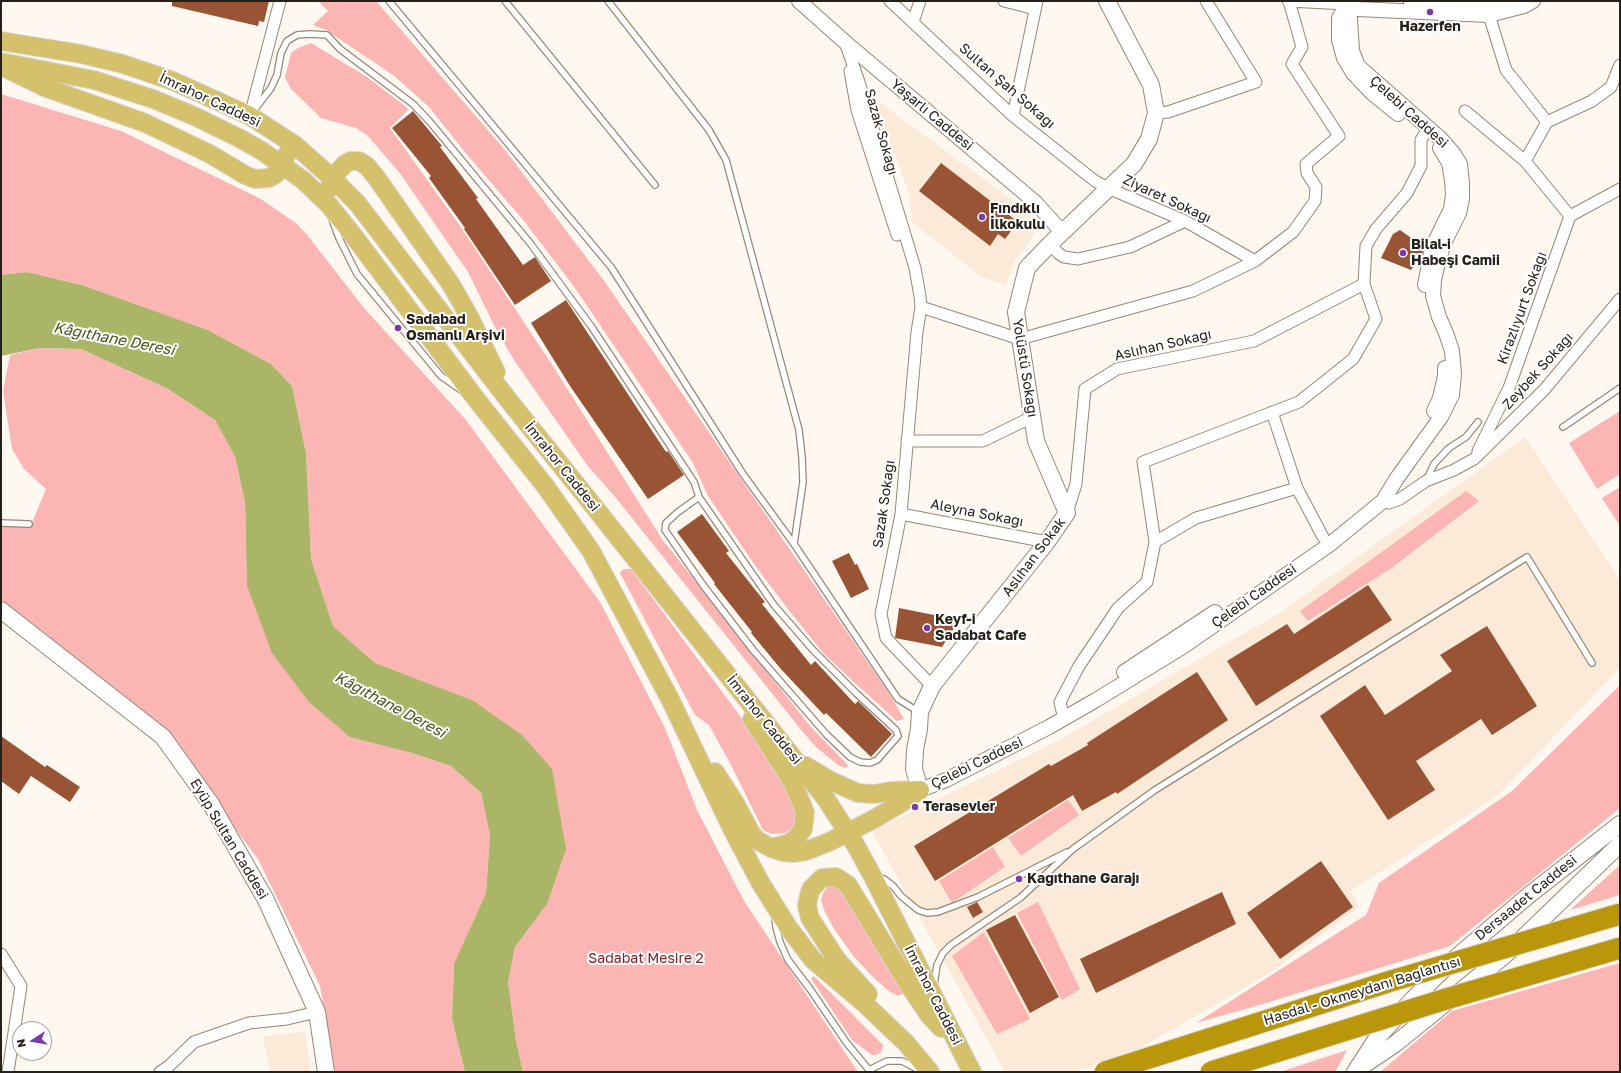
<!DOCTYPE html>
<html>
<head>
<meta charset="utf-8">
<style>
	body { margin:0 }
	#map { position:relative; width:1621px; height:1073px; overflow:hidden; background:#fef8f1; font-family:"Golos Text",sans-serif }
	canvas { display:block }
	.frame { position:absolute; inset:0; border:2px solid #26201a; pointer-events:none }
	.north { position:absolute; left:12px; top:1021px; width:40px; height:40px; box-sizing:border-box; background:#fff; border:1px solid #a8a6a3; border-radius:50%; rotate:258deg; font-size:11px; font-weight:700; line-height:16px; text-align:center; color:#26201a }
	.north::after { content:''; display:block; margin:auto; width:14px; height:18px; background:#7f38ab; clip-path:polygon(50% 0,100% 100%,50% 72%,0 100%) }
</style>
</head>
<body>
<div id="map">
<canvas width="1621" height="1073"></canvas>
<div class="frame"></div>
<div class="north">N</div>
</div>
<script>
const g = document.querySelector('canvas').getContext('2d');
g.lineJoin = 'round';
function fill(path, color) {
  g.fillStyle = color;
  g.fill(path, 'evenodd');
}
function poly(rows) {
  const path = new Path2D();
  for (const r of rows) {
    path.moveTo(r[0], r[1]);
    for (let i = 2; i < r.length; i += 2) path.lineTo(r[i], r[i + 1]);
  }
  return path;
}
function stroke(path, color, width, dash) {
  g.strokeStyle = color;
  g.lineWidth = width;
  g.lineCap = dash ? 'butt' : 'round';
  g.setLineDash(dash || []);
  g.stroke(path);
}
function write(font, color, halo, rows, align = 'center') {
  g.font = font + ' "Golos Text",sans-serif';
  g.lineWidth = 4;
  g.setLineDash([]);
  g.textBaseline = 'middle';
  g.strokeStyle = halo;
  g.fillStyle = color;
  for (const [text, x, y, turn = 0] of rows) {
    g.save();
    g.translate(x, y);
    g.rotate((+turn || 0) * Math.PI / 180);
    g.textAlign = isNaN(turn) ? turn : align;
    if (halo) g.strokeText(text, 0, 0);
    g.fillText(text, 0, 0);
    g.restore();
  }
}
const built = poly([
	[874,98,1036,218,1034,235,1015,261,1006,285,980,276,912,222,909,193],
	[1525,437,1620,580,1620,668,1498,795,1351,891,1359,907,1270,973,1135,1051,1075,1072,1005,1072,872,831,1050,745,1278,614],
	[305,1031,311,1072,270,1072,263,1037]
]);
const green = poly([
	[318,1,376,1,505,150,605,282,889,693,904,719,897,721,856,684,824,654,791,613,754,564,708,496,693,463,575,288,524,221,469,157,429,107,393,75,326,30,313,25,328,11],
	[311,43,367,77,409,109,390,128,460,226,549,360,662,539,810,726,848,765,845,768,838,765,816,747,802,731,616,498,587,465,514,360,496,329,468,272,399,172,367,135,356,128,321,118,291,89,285,77,291,53,298,48],
	[1,94,121,131,261,199,297,224,308,236,364,308,466,420,600,602,665,728,697,810,744,901,858,1072,523,1072,516,1041,508,982,515,947,547,904,472,700,375,663,333,626,311,559,306,453,292,386,271,364,208,330,82,285,27,272,1,275],
	[40,348,81,349,168,389,215,420,235,457,245,502,247,586,409,752,451,766,481,793,490,835,486,893,454,965,452,1019,465,1072,335,1072,320,986,258,859,162,731,1,607,1,525,32,523,46,489,24,469,12,449,3,391,10,355],
	[1620,411,1620,474,1597,489,1569,443],
	[1620,487,1620,526,1602,498],
	[1466,491,1479,501,1393,567,1308,621,1300,611],
	[625,569,631,569,746,724,796,804,796,823,791,829,785,833,771,834,763,830,731,765,709,725,695,715,620,573,621,571],
	[1620,685,1620,808,1450,946,1263,1004,1196,1023,1366,915,1379,883,1512,791],
	[1068,800,1079,815,1021,856,1008,838],
	[993,847,1005,867,952,903,939,881],
	[1620,865,1620,895,1570,910],
	[830,884,839,886,905,992,899,996,890,992,875,979,855,958,834,929,824,910,821,900,823,893],
	[1038,902,1080,989,1062,1000,1017,913],
	[984,932,1030,1019,997,1034,952,956],
	[1620,963,1620,1072,1380,1072,1452,1011],
	[812,976,816,978,883,1045,881,1053,875,1055,872,1055,852,1040,812,980],
	[1347,1050,1335,1072,1280,1072]
]);
const water = poly([
	[27,272,82,285,208,330,271,364,292,386,306,453,311,559,333,626,375,663,472,700,522,735,552,769,566,849,547,904,515,947,508,982,516,1041,523,1072,465,1072,452,1019,454,964,486,893,490,835,481,793,451,766,409,752,350,737,309,702,272,653,247,586,245,502,235,457,215,420,168,389,81,349,40,348,1,356,1,275]
]);
const building = poly([
	[172,1,269,1,264,22,259,21,258,26,172,6],
	[413,111,442,146,440,147,478,198,476,199,523,265,535,257,551,281,515,305,464,229,465,228,429,178,431,176,392,128],
	[941,163,1018,222,1005,239,998,234,990,246,919,191],
	[1400,230,1424,247,1422,254,1411,270,1381,258,1393,234],
	[566,300,666,452,668,451,684,475,648,499,570,386,531,323],
	[702,514,729,551,726,553,765,602,762,604,811,665,815,661,855,704,858,701,892,734,871,757,826,713,824,715,780,668,751,633,752,632,714,584,715,583,677,532],
	[849,553,855,565,857,564,869,589,851,598,832,561],
	[1368,585,1392,620,1256,706,1227,661,1287,624,1294,634],
	[899,608,959,620,942,647,895,638],
	[1487,626,1537,706,1492,735,1481,719,1416,761,1435,790,1388,820,1320,716,1365,685,1385,715,1452,671,1440,655],
	[1197,672,1228,720,1117,794,1116,792,1082,811,1073,795,935,881,914,846,1049,764,1051,766,1088,745,1087,743],
	[1,736,45,767,47,765,80,787,70,802,31,776,19,794,1,781],
	[1321,861,1353,907,1280,959,1247,913],
	[1222,892,1236,924,1096,993,1080,959],
	[977,902,983,912,973,918,967,907],
	[1015,915,1059,997,1030,1013,986,930]
]);
const service = poly([
	[389,1,611,267,743,474,794,544],
	[505,1,655,185],
	[608,1,709,130,726,160,799,430,802,457,803,482,794,544,898,699,919,712],
	[255,109,271,88,277,75,281,53,287,41,297,35,310,34,327,35,340,49,413,104,430,122,530,243,591,326,694,482,699,497,774,605,813,650,856,693,896,730,898,736,877,760,870,763,860,762,850,757,826,734,753,650,703,585,665,530,666,523,678,512,699,497],
	[332,219,339,238,357,274,441,376,461,390],
	[1563,427,1620,388],
	[1427,479,1434,464,1449,448,1466,437,1478,422],
	[1,523,29,524],
	[878,878,884,879,893,886,901,896,918,910,927,913,938,912,978,897,1067,852],
	[775,918,776,927,780,942,788,960,810,989,846,1042,869,1070,887,1061,902,1061,921,1071],
	[934,985,937,965,943,953,951,945,1020,898,1073,849,1155,790,1527,557,1592,663]
]);
const minor = poly([
	[890,1,1013,116,1095,181,1108,188,1185,221,1255,261],
	[1004,1,1035,9],
	[1288,1,1347,4,1347,1],
	[1489,15,1506,70,1547,122],
	[913,22,920,1],
	[845,42,859,82,915,268,920,296,921,307,917,332,901,514,881,614,886,638,932,686],
	[850,71,857,110,897,235],
	[1465,111,1525,161,1570,216],
	[1156,113,1168,112,1256,82,1206,1],
	[250,116,280,1],
	[1013,116,1037,1],
	[1525,161,1547,122,1592,101,1611,87,1620,65],
	[1050,244,1058,253,1064,257,1078,259,1130,247,1185,221],
	[921,307,1020,339,1193,291,1255,261,1293,232,1315,201,1316,187,1307,173,1306,164,1339,136,1292,64,1302,47,1289,1],
	[1272,412,1297,488,1323,537],
	[907,441,983,441,1032,417],
	[1478,451,1509,388,1570,216,1620,189],
	[1297,488,1196,518,1155,542,1143,462,1299,402,1353,359,1376,319,1364,284,1366,246,1376,229,1407,193,1421,166,1421,140,1424,135],
	[1383,501,1389,503,1400,499,1426,481,1454,470,1474,459,1544,390,1620,299],
	[1067,513,1076,484,1085,389,1117,369,1254,341,1364,284],
	[901,514,1047,542],
	[1062,711,1060,702,1079,666,1118,608,1147,582,1155,542],
	[1,954,21,986,8,1072],
	[160,1072,169,1066,194,1042,249,1023,287,1019,317,1012]
]);
const tertiary = poly([
	[799,1,845,42,1035,202,1062,232],
	[1411,3,1505,1],
	[1347,4,1339,18,1339,40,1344,58,1353,73,1372,93,1398,114],
	[1347,4,1357,9,1489,15,1524,6,1533,1],
	[1425,285,1432,248,1451,209,1453,195,1452,180,1449,163,1440,148],
	[1434,411,1440,398,1445,376,1445,368],
	[1124,672,1215,612],
	[920,790,946,780,1049,727,1096,700,1184,646,1329,545,1383,501,1397,478,1441,417,1452,395,1454,374,1452,351,1446,333,1439,317,1433,296,1434,280,1439,259,1445,241,1459,213,1462,199,1462,183,1460,164,1454,154,1441,139,1358,66,1352,51,1350,19,1347,4]
]);
const secondary = poly([
	[1,610,163,737,211,804,266,900,317,1012,326,1072],
	[920,790,914,769,915,750,919,729,920,712,932,686,1047,542,1067,513,1036,441,1016,312,1027,268,1050,244,1134,164,1149,139,1156,113,1151,85,1107,1],
	[1364,1065,1395,1044,1504,956,1620,844],
	[1355,1072,1377,1038,1413,999,1453,960,1529,895,1620,824]
]);
const primary = poly([
	[1,41,81,54,123,64,173,81,226,105,250,116,295,145,332,178,357,203,510,402,584,494,826,799,855,844,873,877,972,1072],
	[1,62,94,80,153,99,194,116,239,138,262,151,303,180,329,205,353,235,476,399,546,487,591,551,671,701,731,827,760,882,788,927,813,960,866,1005,906,1043,930,1072],
	[7,69,44,87,145,123,210,154,245,175,255,179,269,178,276,174,287,154],
	[329,189,332,178,345,164,351,161,359,161,367,166,376,177,450,283,469,316,496,372],
	[752,719,793,783,805,812,803,829,797,837,790,843,771,848],
	[806,766,831,781,858,793,874,794,892,791,920,790],
	[715,772,735,803,751,833,757,840,771,848,783,852,793,853,806,851,829,842,874,819,903,802,920,790],
	[868,994,837,960,810,918,807,906,809,895,811,889,822,878,836,877,848,885,910,987,929,1015,941,1028]
]);
const motorwayBridge = poly([
	[1105,1072,1391,981,1620,914],
	[1211,1072,1446,999,1620,948]
]);
const markers = [
	[1430,12,4,"#7f38ab"],
	[982,217,4,"#7f38ab"],
	[1403,253,4,"#7f38ab"],
	[398,328,4,"#7f38ab"],
	[927,628,4,"#7f38ab"],
	[915,807,4,"#7f38ab"],
	[1019,879,4,"#7f38ab"]
];
const poiNames = [
	["Hazerfen",1430,27,"center"],
	["Fındıklı",990,209],
	["İlkokulu",990,225],
	["Bilal-i",1411,245],
	["Habeşi Camii",1411,261],
	["Sadabad",406,320],
	["Osmanlı Arşivi",406,336],
	["Keyf-i",935,620],
	["Sadabat Cafe",935,636],
	["Terasevler",923,807],
	["Kağıthane Garajı",1027,879]
];
const streetNames = [
	["Sultan Şah Sokağı",1007,86,41],
	["İmrahor Caddesi",210,100,25],
	["Çelebi Caddesi",1409,112,42],
	["Yaşarlı Caddesi",932,115,40],
	["Sazak Sokağı",881,132,74],
	["Ziyaret Sokağı",1167,199,25],
	["Kirazlıyurt Sokağı",1522,308,-70],
	["Aslıhan Sokağı",1163,345,-13],
	["Yolüstü Sokağı",1025,368,81],
	["Zeybek Sokağı",1538,371,-48],
	["İmrahor Caddesi",562,467,51],
	["Sazak Sokağı",884,504,-82],
	["Aleyna Sokağı",977,513,11],
	["Aslıhan Sokak",1034,557,-53],
	["Çelebi Caddesi",1254,596,-35],
	["İmrahor Caddesi",764,720,51],
	["Çelebi Caddesi",977,763,-26],
	["Eyüp Sultan Caddesi",229,839,59],
	["Dersaadet Caddesi",1526,898,-39],
	["Hasdal - Okmeydanı Bağlantısı",1362,991,-17],
	["İmrahor Caddesi",933,995,63]
];
const parkNames = [
	["Sadabat Mesire 2",646,959]
];
const waterNames = [
	["Kâğıthane Deresi",114,339,11],
	["Kâğıthane Deresi",390,705,28]
];
fill(built, '#fcead8');
fill(green, '#fbb6b4');
fill(water, '#aab568');
fill(building, '#995435');
stroke(service, '#968778', 8);
stroke(minor, '#968778', 13);
stroke(tertiary, '#968778', 16);
stroke(secondary, '#968778', 18);
stroke(primary, '#d8d7d6', 20);
stroke(service, '#fff', 5.5);
stroke(minor, '#fff', 11);
stroke(tertiary, '#fff', 14);
stroke(secondary, '#fff', 16);
stroke(primary, '#d5c06c', 18);
stroke(motorwayBridge, '#d8d7d6', 23, []);
stroke(motorwayBridge, '#b9960a', 21);
for (const [x, y, r, color] of markers) {
  const dot = new Path2D();
  dot.arc(x, y, r, 0, 2 * Math.PI);
  g.fillStyle = color;
  g.fill(dot);
  stroke(dot, '#fff', 1.5);
}
write('bold 14px', '#26201a', '#fff', poiNames, 'left');
write('14px', '#26201a', '#fff', streetNames);
write('14px', '#83222a', '#fff', parkNames);
write('italic 15px', '#4c531b', '#fff', waterNames);
</script>
</body>
</html>
